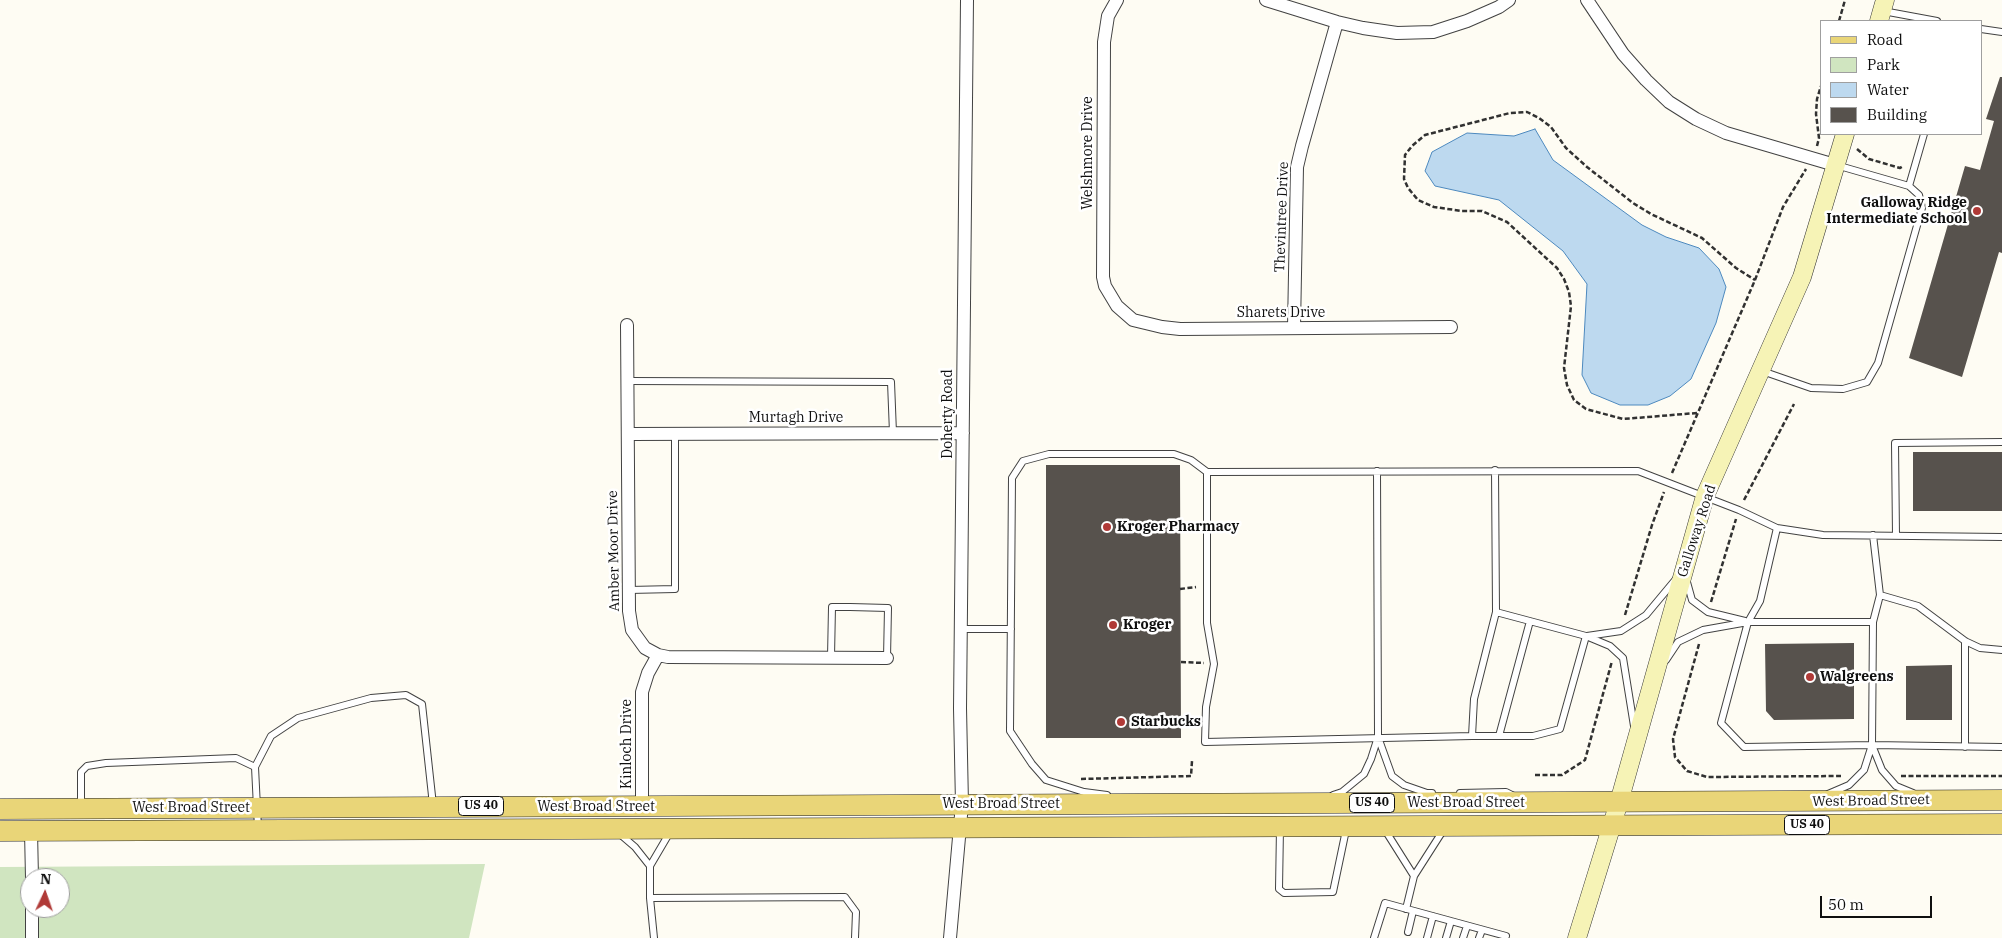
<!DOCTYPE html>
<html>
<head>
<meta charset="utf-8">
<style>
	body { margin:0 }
	#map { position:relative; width:2002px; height:938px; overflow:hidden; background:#fefcf3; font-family:"IBM Plex Serif",serif }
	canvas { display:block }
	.legend { position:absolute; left:1820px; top:20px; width:162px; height:115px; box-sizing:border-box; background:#fff; border:1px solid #9f9f9f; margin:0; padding:6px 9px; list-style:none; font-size:15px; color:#0f0f0f }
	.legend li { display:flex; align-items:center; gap:10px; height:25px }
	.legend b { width:25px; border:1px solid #9f9f9f }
	.north { position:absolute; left:20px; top:868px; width:50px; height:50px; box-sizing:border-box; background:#fff; border:1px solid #9f9f9f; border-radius:50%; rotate:3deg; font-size:14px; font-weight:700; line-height:20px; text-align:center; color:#0f0f0f }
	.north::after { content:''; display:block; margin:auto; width:18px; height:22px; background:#b03a37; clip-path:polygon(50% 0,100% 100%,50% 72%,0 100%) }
	.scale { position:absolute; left:1820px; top:896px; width:112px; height:22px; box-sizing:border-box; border:2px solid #0f0f0f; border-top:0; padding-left:6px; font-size:15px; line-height:18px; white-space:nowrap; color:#0f0f0f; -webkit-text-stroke:4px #fff; paint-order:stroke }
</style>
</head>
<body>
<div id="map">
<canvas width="2002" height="938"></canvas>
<ul class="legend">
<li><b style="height:6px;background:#e9d578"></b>Road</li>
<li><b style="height:14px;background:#d0e5c0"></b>Park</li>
<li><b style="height:14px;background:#bdd9ef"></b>Water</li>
<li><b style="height:14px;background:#57524d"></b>Building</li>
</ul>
<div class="north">N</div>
<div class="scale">50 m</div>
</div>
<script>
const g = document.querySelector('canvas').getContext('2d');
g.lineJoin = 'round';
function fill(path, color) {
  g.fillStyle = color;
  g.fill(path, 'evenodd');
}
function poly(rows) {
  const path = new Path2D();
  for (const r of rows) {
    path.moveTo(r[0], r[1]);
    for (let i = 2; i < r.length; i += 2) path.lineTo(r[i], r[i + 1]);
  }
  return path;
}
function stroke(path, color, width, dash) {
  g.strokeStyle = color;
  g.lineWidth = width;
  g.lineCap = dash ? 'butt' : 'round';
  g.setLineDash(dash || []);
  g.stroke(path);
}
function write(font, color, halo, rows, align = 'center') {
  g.font = font + ' "IBM Plex Serif",serif';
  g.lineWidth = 5;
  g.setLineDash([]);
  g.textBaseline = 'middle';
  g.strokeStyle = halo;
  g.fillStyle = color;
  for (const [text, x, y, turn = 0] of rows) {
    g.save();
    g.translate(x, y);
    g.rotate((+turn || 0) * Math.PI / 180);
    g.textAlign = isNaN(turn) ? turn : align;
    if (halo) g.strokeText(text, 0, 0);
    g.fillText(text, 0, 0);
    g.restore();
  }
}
const green = poly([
	[485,864,469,938,0,938,0,867],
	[30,878,60,878,60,908,30,908]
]);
const water = poly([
	[1535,129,1553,160,1642,225,1666,237,1699,248,1719,269,1726,287,1716,323,1691,379,1670,396,1648,405,1620,405,1591,393,1582,375,1587,284,1563,251,1499,200,1435,186,1425,171,1432,152,1467,133,1514,136,1535,129]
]);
const building = poly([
	[2000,77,2002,77,2002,253,1999,252,1962,377,1909,358,1965,166,1980,170,1994,121,1986,119],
	[1913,452,2002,452,2002,511,1913,511],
	[1046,465,1180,465,1181,738,1046,738],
	[1854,643,1854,719,1774,720,1766,711,1765,644],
	[1952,665,1952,720,1906,720,1906,666]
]);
const path = poly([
	[1839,21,1845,0],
	[1817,146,1819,138,1816,114,1817,99,1821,86],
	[1857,149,1869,159,1900,168,1903,166],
	[1697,413,1623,419,1586,409,1574,400,1567,385,1564,368,1571,306,1569,292,1564,279,1557,268,1507,222,1482,211,1462,211,1434,207,1418,200,1408,188,1404,179,1405,155,1412,146,1425,135,1510,113,1527,112,1539,118,1551,127,1566,148,1587,167,1633,203,1651,214,1702,238,1736,268,1755,280],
	[1672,473,1755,280,1783,207,1806,169],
	[1744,500,1794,404],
	[1180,589,1196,587],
	[1711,602,1736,519],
	[1625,615,1652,525,1664,492],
	[1699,644,1673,739,1675,757,1687,771,1707,777,1841,776],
	[1181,662,1204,663],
	[1535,775,1562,775,1585,760,1612,661],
	[1901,776,2002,776],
	[1081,779,1191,776,1192,761]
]);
const lane = poly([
	[1883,11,1937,21],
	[1981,29,2002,32],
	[1909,186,1924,134],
	[1762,371,1811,388,1843,389,1867,382,1878,363,1922,208,1919,195,1909,186,1836,165],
	[629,381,891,382,893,433],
	[1896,536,1895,443,2002,442],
	[1687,582,1692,600,1708,612,1745,621],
	[629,590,675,589,675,434],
	[1880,595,1918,606,1965,641,1980,648,2002,650],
	[1496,612,1586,636,1610,646,1623,658,1634,726],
	[1748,622,1760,601,1777,528],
	[1873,622,1748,622,1721,723,1744,747,1872,745,2002,747],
	[961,629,1011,629],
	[1586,636,1560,729,1533,736,1472,736,1205,742,1206,707,1214,664,1207,623,1207,472,1638,471,1739,510,1777,528,1823,535,2002,537],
	[1587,636,1621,631,1646,615,1676,579],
	[1965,641,1965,747],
	[831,657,832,607,850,607,888,608,887,658],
	[1666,660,1678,642,1703,630,1748,622],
	[1472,736,1474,699,1496,612,1495,470],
	[1499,736,1530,621],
	[1378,737,1392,776,1404,785,1427,793,1432,793],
	[1872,745,1882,770,1896,786,1913,793],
	[255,767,271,736,298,718,371,698,406,695,422,704,433,805],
	[1460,793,1506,792,1514,796],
	[1828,794,1849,785,1864,770,1872,745,1873,622,1880,595,1873,535],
	[1107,795,1084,792,1046,780,1032,764,1010,731,1012,478,1023,461,1049,454,1174,454,1191,460,1207,472],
	[1333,795,1342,792,1364,774,1371,759,1378,737,1377,471],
	[81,807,81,772,87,766,106,763,236,758,255,767,258,828],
	[1280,828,1279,889,1284,893,1333,892,1346,830],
	[1385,830,1414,876,1444,829],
	[621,835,635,847,650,866],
	[650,898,845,897,856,912,855,938],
	[1406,909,1414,876],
	[1408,932,1413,911],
	[654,938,650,898,650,866,670,832],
	[1374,938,1385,903,1506,936,1505,938],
	[1427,938,1433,916],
	[1446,938,1451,921],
	[1463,938,1467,926],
	[1479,938,1482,930]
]);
const street = poly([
	[1117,0,1108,16,1104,42,1103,277,1105,286,1117,306,1133,320,1162,327,1180,329,1451,327],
	[1266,0,1337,22,1363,28,1397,33,1433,32,1467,21,1499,7,1509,0],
	[1587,0,1623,54,1646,80,1669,102,1696,119,1726,133,1835,165],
	[627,325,629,611,632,630,645,648,658,655,668,657,887,658],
	[1294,327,1297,167,1302,146,1337,22],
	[629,434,963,433],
	[642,807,642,692,648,673,658,655],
	[31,831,32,878],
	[32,908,32,938],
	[950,938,962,804,960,708,967,0]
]);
const secondary = poly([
	[1879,21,1885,0],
	[1577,938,1619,802,1705,496,1802,277,1845,134]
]);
const primary = poly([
	[0,809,2002,800],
	[0,831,2002,824]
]);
const markers = [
	[1977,211,5,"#b03a37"],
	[1107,527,5,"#b03a37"],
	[1113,625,5,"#b03a37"],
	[1810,677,5,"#b03a37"],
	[1121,722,5,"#b03a37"]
];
const shields = [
	[1372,803,45],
	[481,806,45],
	[1807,825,45]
];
const shieldNames = [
	["US 40",1372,803],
	["US 40",481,806],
	["US 40",1807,825]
];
const streetNames = [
	["Welshmore Drive",1088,153,-90],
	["Thevintree Drive",1282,217,-88],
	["Sharets Drive",1281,313],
	["Doherty Road",948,414,-90],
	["Murtagh Drive",796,418],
	["Galloway Road",1697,531,-72],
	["Amber Moor Drive",614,551,-91],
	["Kinloch Drive",627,744,-90],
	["West Broad Street",1871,801,-1],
	["West Broad Street",1466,803],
	["West Broad Street",1001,804],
	["West Broad Street",596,807],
	["West Broad Street",191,808]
];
const poiNames = [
	["Galloway Ridge",1967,203,"right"],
	["Intermediate School",1967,219,"right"],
	["Kroger Pharmacy",1117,527],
	["Kroger",1123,625],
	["Walgreens",1820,677],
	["Starbucks",1131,722]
];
fill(green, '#d0e5c0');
fill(water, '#bdd9ef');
stroke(water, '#4d89be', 1);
fill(building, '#57524d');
stroke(lane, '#424242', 8);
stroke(street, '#424242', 14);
stroke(secondary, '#313131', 19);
stroke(primary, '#202020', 21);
stroke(path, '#313131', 2.5, [5, 2.5]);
stroke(lane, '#fff', 6);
stroke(street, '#fff', 12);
stroke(secondary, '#f6f3b6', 18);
stroke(primary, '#e9d578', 20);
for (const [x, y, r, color] of markers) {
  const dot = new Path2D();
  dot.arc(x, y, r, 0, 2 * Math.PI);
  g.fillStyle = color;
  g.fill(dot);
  stroke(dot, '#fff', 2);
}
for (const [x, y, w] of shields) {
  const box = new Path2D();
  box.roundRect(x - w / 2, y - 9.5, w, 19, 4);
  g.fillStyle = '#fff';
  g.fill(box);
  stroke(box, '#0f0f0f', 1);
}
write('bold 12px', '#0f0f0f', null, shieldNames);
write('14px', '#0f0f0f', '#fff', streetNames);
write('bold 14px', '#0f0f0f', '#fff', poiNames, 'left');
</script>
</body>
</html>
